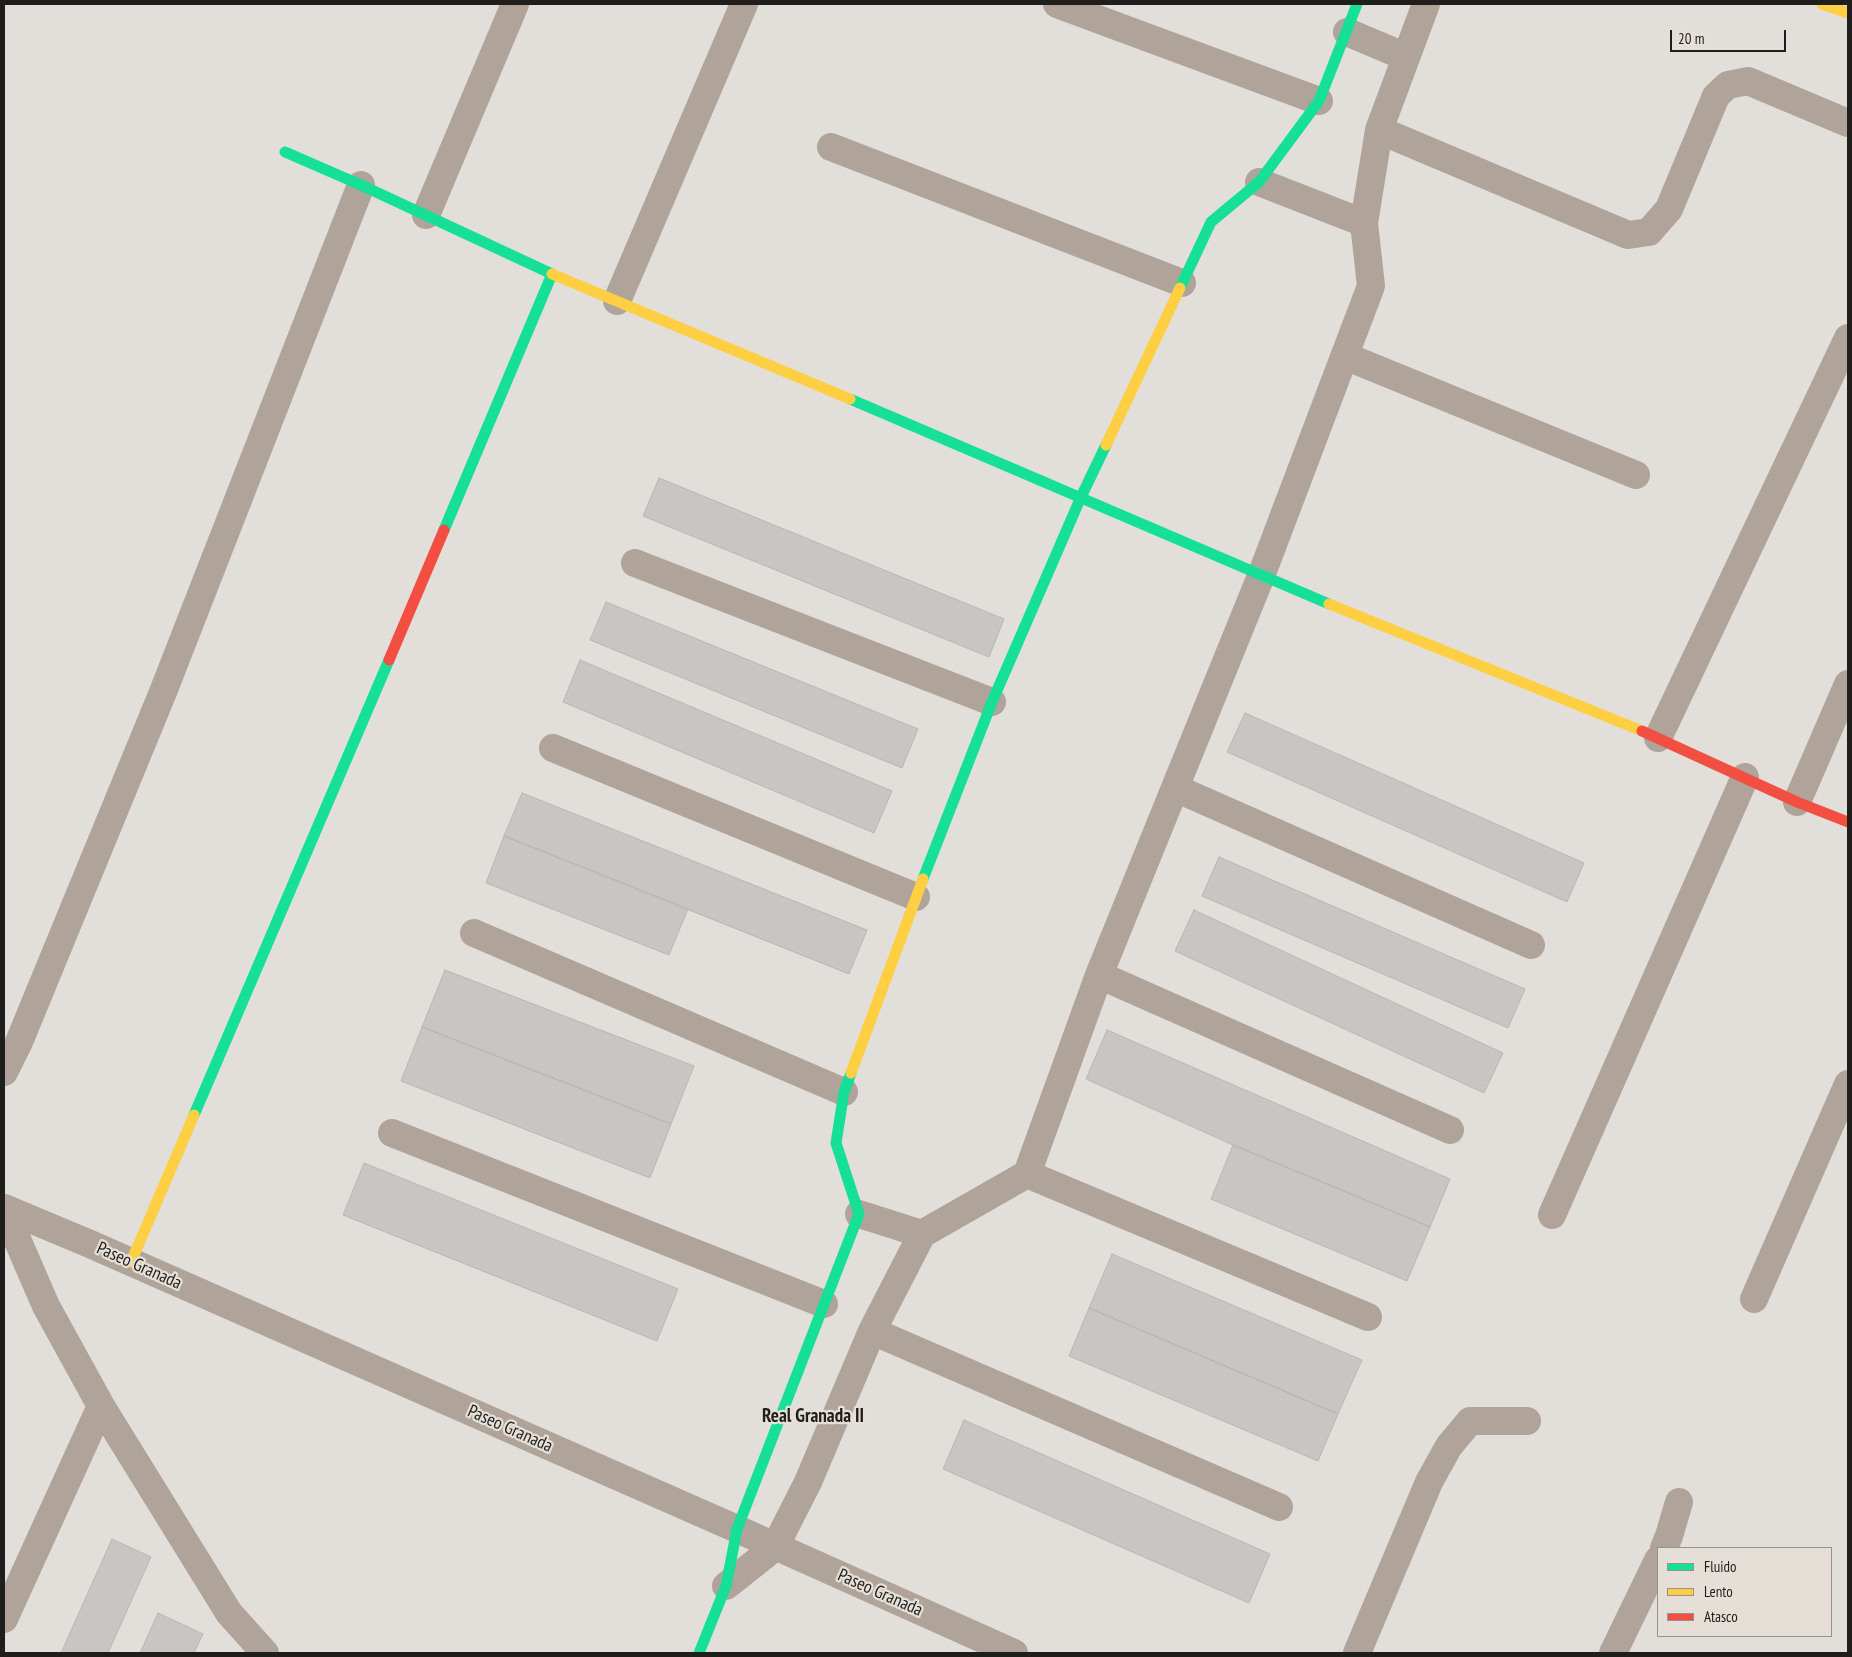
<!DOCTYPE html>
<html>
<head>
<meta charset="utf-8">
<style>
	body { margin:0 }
	#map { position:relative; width:1852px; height:1657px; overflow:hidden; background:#e2dfdb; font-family:"PT Sans Narrow",sans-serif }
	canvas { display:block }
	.frame { position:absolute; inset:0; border:5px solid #201e1c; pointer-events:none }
	.legend { position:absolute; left:1657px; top:1547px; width:175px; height:90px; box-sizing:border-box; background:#e5dfd8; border:1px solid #96928d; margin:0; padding:6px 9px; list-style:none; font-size:15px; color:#201e1c }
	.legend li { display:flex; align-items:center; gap:10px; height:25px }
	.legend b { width:25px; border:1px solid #96928d }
	.scale { position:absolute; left:1670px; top:30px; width:116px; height:22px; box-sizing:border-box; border:2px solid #201e1c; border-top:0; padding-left:6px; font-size:15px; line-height:18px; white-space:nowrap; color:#201e1c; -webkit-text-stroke:4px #e5dfd8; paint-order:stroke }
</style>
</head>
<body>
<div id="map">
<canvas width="1852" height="1657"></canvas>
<div class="frame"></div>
<ul class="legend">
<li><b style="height:6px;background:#16e098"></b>Fluido</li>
<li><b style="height:6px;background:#ffcf43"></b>Lento</li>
<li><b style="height:6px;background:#f24e42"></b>Atasco</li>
</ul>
<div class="scale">20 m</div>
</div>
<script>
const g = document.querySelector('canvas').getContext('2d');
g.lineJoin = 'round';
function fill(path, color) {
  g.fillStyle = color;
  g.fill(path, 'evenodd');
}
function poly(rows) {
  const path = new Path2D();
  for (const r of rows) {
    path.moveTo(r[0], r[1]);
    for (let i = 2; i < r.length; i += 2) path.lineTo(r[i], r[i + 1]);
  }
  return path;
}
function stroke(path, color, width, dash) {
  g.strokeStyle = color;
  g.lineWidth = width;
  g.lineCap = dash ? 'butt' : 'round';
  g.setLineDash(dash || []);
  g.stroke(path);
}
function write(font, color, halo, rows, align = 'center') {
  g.font = font + ' "PT Sans Narrow",sans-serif';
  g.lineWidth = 4.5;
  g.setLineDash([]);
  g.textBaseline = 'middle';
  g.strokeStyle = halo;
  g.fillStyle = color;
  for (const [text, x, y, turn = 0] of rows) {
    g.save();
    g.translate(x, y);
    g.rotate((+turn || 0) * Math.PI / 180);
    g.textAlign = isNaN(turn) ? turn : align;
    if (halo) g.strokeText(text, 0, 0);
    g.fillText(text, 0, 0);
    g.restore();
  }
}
const building = poly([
	[659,478,1004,619,989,657,643,516,659,478],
	[606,602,918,729,902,768,590,640,606,602],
	[580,660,892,791,874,833,563,702,580,660],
	[1245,713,1584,863,1567,902,1227,752,1245,713],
	[522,793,867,930,849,974,504,836,522,793],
	[504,836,688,909,669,955,486,883,504,836],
	[1219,857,1525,989,1508,1028,1202,896,1219,857],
	[1194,910,1503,1053,1484,1093,1175,951,1194,910],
	[445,970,694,1066,671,1124,422,1027,445,970],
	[422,1027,671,1124,650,1178,401,1081,422,1027],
	[1107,1030,1450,1179,1430,1227,1233,1145,1086,1079,1107,1030],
	[1233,1145,1430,1227,1407,1281,1211,1199,1233,1145],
	[364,1163,678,1289,657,1341,343,1215,364,1163],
	[1112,1254,1362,1360,1338,1414,1089,1308,1112,1254],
	[1089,1308,1338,1414,1318,1461,1069,1356,1089,1308],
	[964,1420,1270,1554,1249,1603,943,1469,964,1420],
	[112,1539,151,1557,108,1653,61,1653,112,1539],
	[158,1613,203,1634,194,1653,140,1653,158,1613]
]);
const street = poly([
	[1057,4,1319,101],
	[1347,32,1406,57],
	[1379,130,1628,235,1649,232,1669,209,1716,96,1728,85,1748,81,1848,123],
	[831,147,1182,283],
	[1259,182,1364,223],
	[426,215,515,4],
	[617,301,744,4],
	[1345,356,1636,475],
	[635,563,992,702],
	[1658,738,1848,338],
	[553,748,916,897],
	[1175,788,1531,945],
	[1797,802,1848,684],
	[474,933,844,1092],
	[1099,975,1450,1130],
	[4,1072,19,1042,163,692,361,185],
	[392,1133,824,1304],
	[1027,1174,1368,1317],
	[4,1208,90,1244,737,1529,1014,1653],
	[4,1209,46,1306,101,1406,229,1613,265,1653],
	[859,1214,922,1234],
	[1552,1215,1745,777],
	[1754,1299,1848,1084],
	[872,1331,1279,1507],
	[1664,1548,1669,1536,1679,1502],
	[726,1586,775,1547,808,1482,872,1331,922,1234,1027,1174,1099,975,1261,576,1371,286,1364,223,1379,130,1426,4],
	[4,1619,101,1406],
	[1357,1653,1429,1482,1449,1446,1470,1421,1527,1421],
	[1613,1653,1658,1560]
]);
const fast = poly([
	[285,152,361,185,552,274,444,530],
	[1180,288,1211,222,1259,182,1319,101,1357,4],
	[850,399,1329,604],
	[923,879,992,702,1081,497,1106,445],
	[194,1115,389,660],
	[699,1653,726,1586,737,1529,859,1214,836,1143,844,1092,851,1073]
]);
const slow = poly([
	[1822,4,1848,13],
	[552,274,850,399],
	[1106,445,1180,288],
	[1329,604,1642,731],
	[851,1073,923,879],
	[131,1262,194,1115]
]);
const jam = poly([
	[389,660,444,530],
	[1642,731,1797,802,1848,822]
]);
const streetNames = [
	["Paseo Granada",139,1266,24],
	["Paseo Granada",510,1429,24],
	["Paseo Granada",880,1593,24]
];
const neighbourhoodNames = [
	["Real Granada II",813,1417]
];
fill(building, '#c8c6c3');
stroke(building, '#b8b6b3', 1);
stroke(street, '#afa39a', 28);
stroke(fast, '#16e098', 11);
stroke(slow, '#ffcf43', 11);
stroke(jam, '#f24e42', 11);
write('18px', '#201e1c', '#e5dfd8', streetNames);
write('bold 19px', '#201e1c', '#e5dfd8', neighbourhoodNames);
</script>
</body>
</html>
